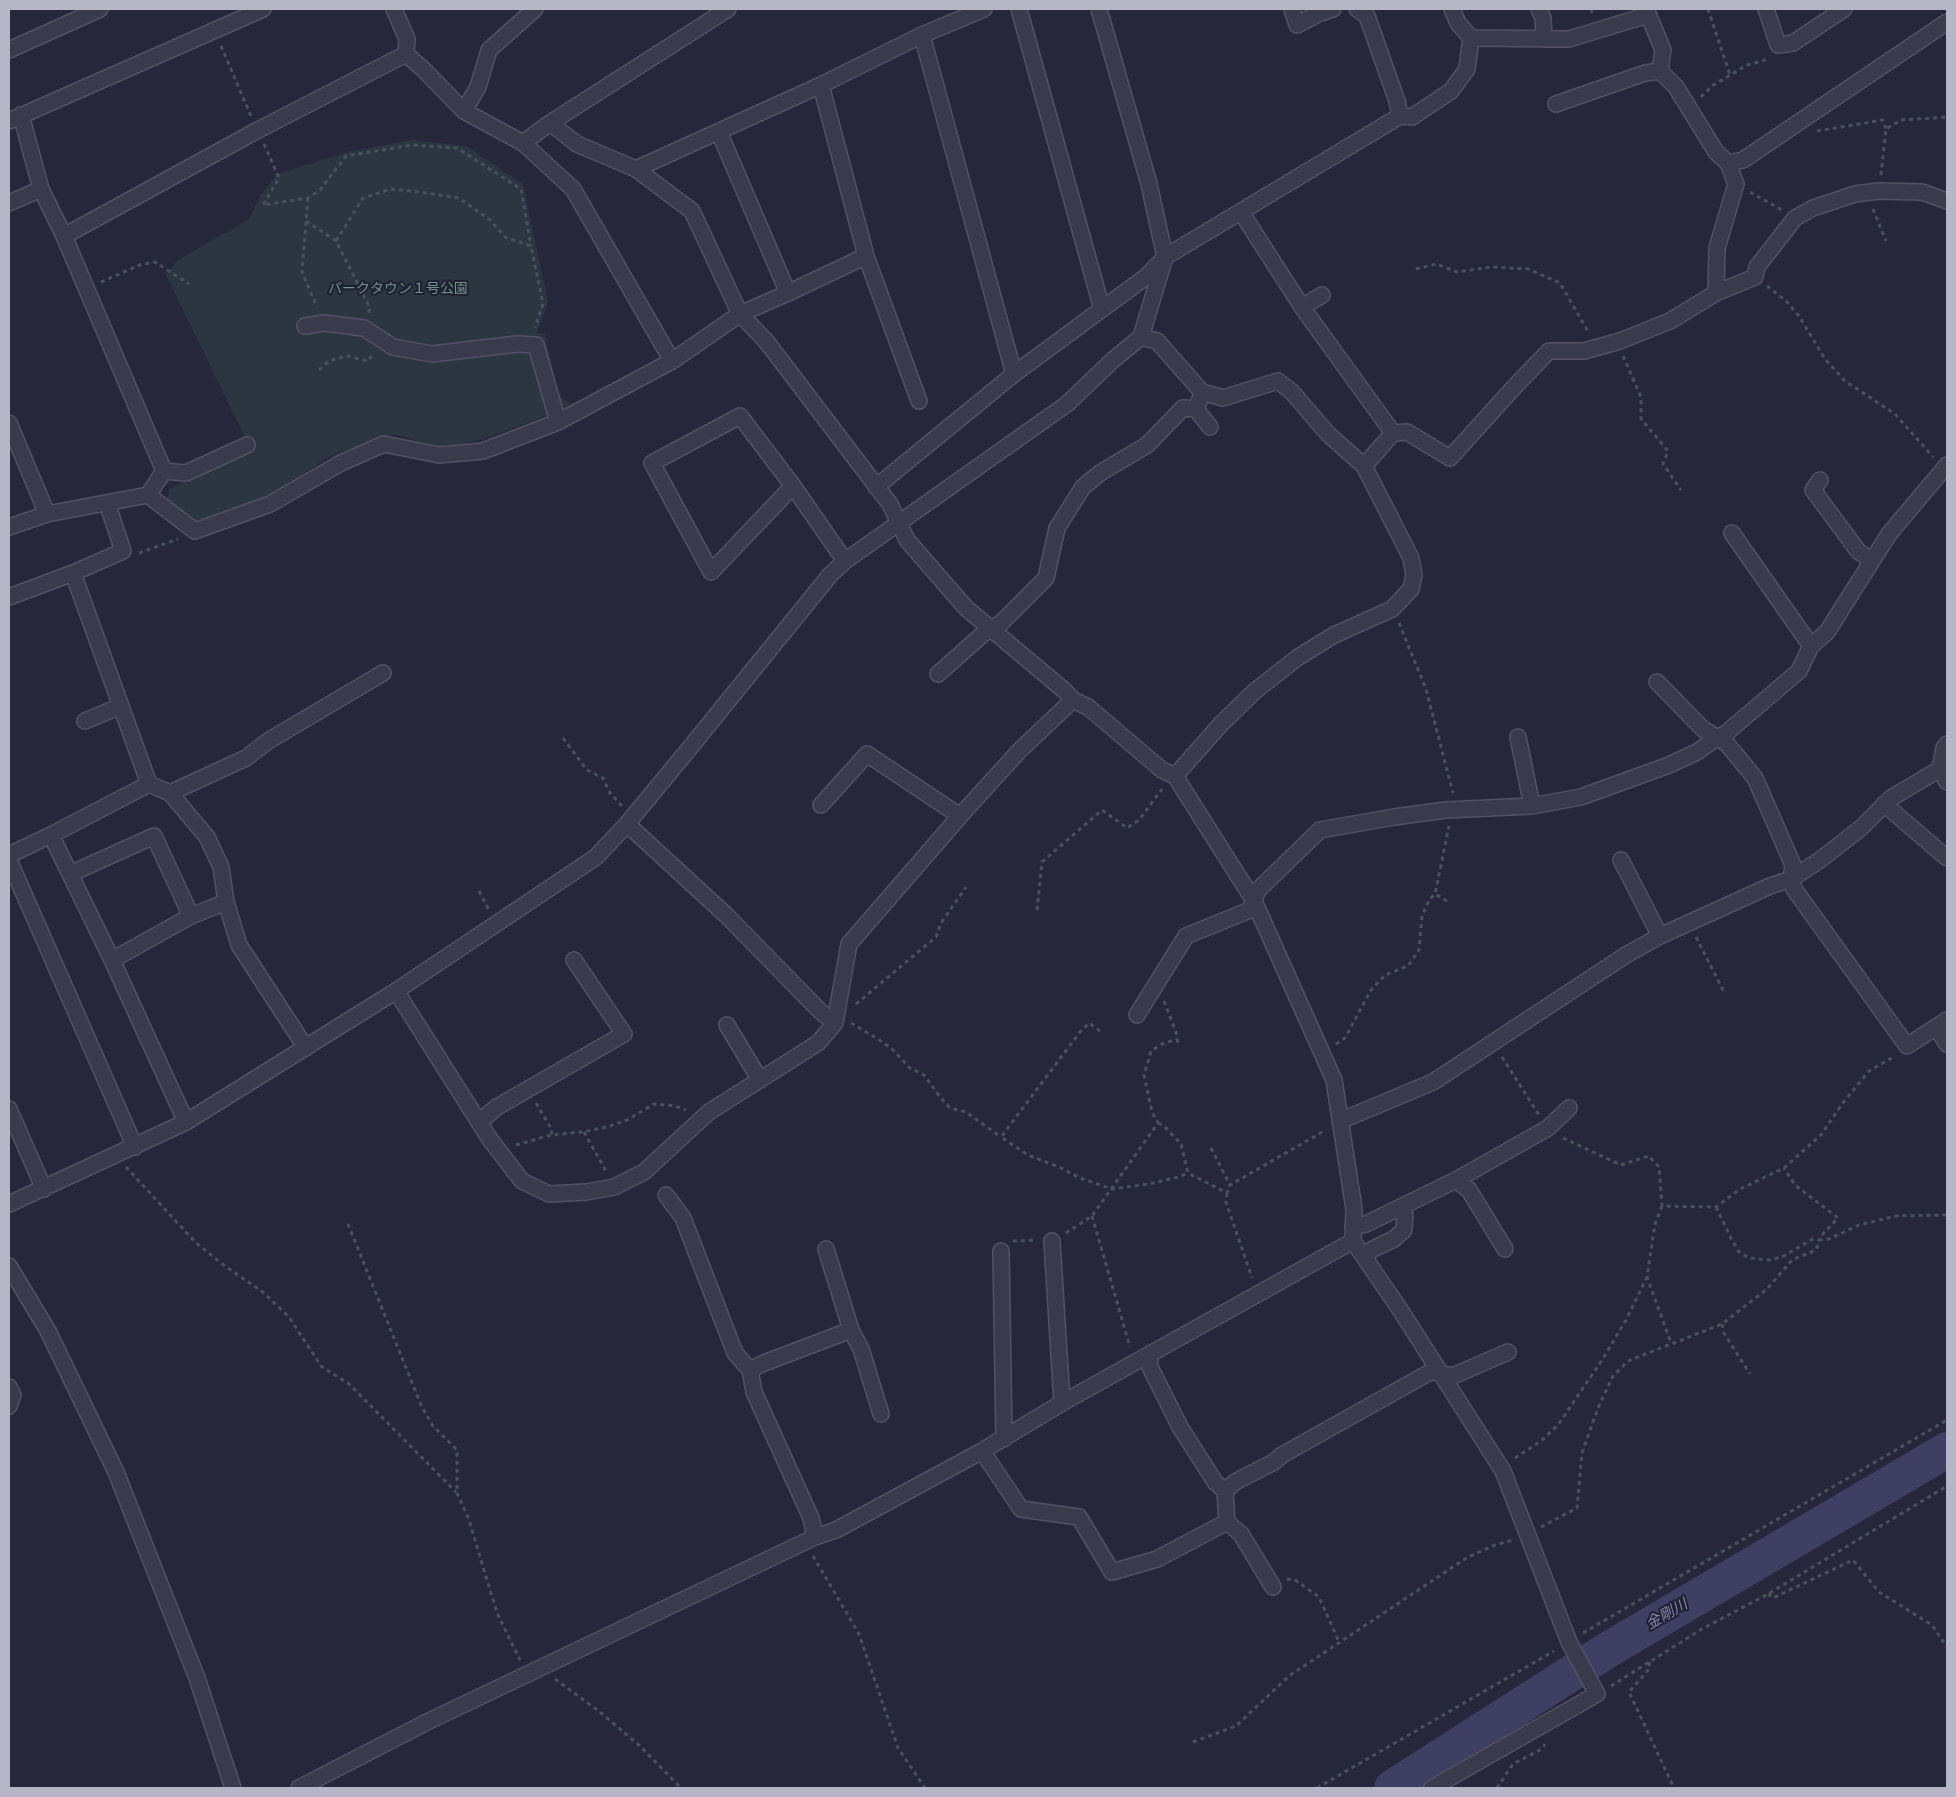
<!DOCTYPE html>
<html>
<head>
<meta charset="utf-8">
<style>
	body { margin:0 }
	#map { position:relative; width:1956px; height:1797px; overflow:hidden; background:#27273c; font-family:"DejaVu Sans",sans-serif }
	canvas { display:block }
	.frame { position:absolute; inset:0; border:10px solid #b7b6c7; pointer-events:none }
</style>
</head>
<body>
<div id="map">
<canvas width="1956" height="1797"></canvas>
<div class="frame"></div>
</div>
<script>
const g = document.querySelector('canvas').getContext('2d');
g.lineJoin = 'round';
function fill(path, color) {
  g.fillStyle = color;
  g.fill(path, 'evenodd');
}
function poly(rows) {
  const path = new Path2D();
  for (const r of rows) {
    path.moveTo(r[0], r[1]);
    for (let i = 2; i < r.length; i += 2) path.lineTo(r[i], r[i + 1]);
  }
  return path;
}
function stroke(path, color, width, dash) {
  g.strokeStyle = color;
  g.lineWidth = width;
  g.lineCap = dash ? 'butt' : 'round';
  g.setLineDash(dash || []);
  g.stroke(path);
}
function write(font, color, halo, rows, align = 'center') {
  g.font = font + ' "DejaVu Sans","Noto Sans JP",sans-serif';
  g.lineWidth = 4;
  g.setLineDash([]);
  g.textBaseline = 'middle';
  g.strokeStyle = halo;
  g.fillStyle = color;
  for (const [text, x, y, turn = 0] of rows) {
    g.save();
    g.translate(x, y);
    g.rotate((+turn || 0) * Math.PI / 180);
    g.textAlign = isNaN(turn) ? turn : align;
    if (halo) g.strokeText(text, 0, 0);
    g.fillText(text, 0, 0);
    g.restore();
  }
}
const green = poly([
	[411,140,466,146,523,184,548,302,537,333,545,334,558,395,572,405,533,421,480,440,439,447,393,434,330,456,286,486,259,499,196,522,166,503,169,489,251,450,166,275,178,260,249,219,260,196,277,174,347,152]
]);
const river = poly([
	[1392,1788,1606,1651,1947,1450]
]);
const path = poly([
	[1591,9,1593,16],
	[1708,9,1730,75],
	[221,46,251,116],
	[1701,97,1712,86,1747,65,1769,59],
	[1817,131,1883,120,1886,129],
	[264,144,279,178,263,205,308,198,320,190,346,156,412,145,457,148,521,189,531,246],
	[1881,175,1886,129,1901,120,1947,117],
	[1750,192,1782,210],
	[308,198,302,272,317,307],
	[1873,209,1886,241],
	[306,221,336,241],
	[1416,269,1436,264,1457,272,1492,267,1528,269,1560,283,1589,333],
	[101,282,140,265,155,262,189,284],
	[1767,286,1786,301,1799,316,1825,359,1845,381,1895,414,1933,457],
	[369,313,369,306,336,241,363,198,391,189,420,192,459,198,490,220,505,237,531,246,543,304,535,328],
	[1623,356,1641,397,1641,419,1668,451,1663,464,1681,490],
	[319,370,329,361,347,356,368,361,374,353],
	[139,553,178,539],
	[1399,623,1426,689,1453,793],
	[563,738,587,770,603,778,610,793,622,806],
	[479,891,489,910],
	[1447,901,1435,894,1449,826],
	[1037,910,1042,862,1102,810,1127,828,1139,820,1162,789],
	[1696,937,1725,994],
	[1164,1001,1176,1032,1178,1046],
	[856,1004,936,937,941,923,966,887],
	[851,1023,878,1039,892,1049,910,1068,924,1075,940,1097,950,1108,966,1112,1001,1137],
	[1100,1031,1089,1023,1080,1032,1001,1137,1028,1155,1059,1167,1080,1178,1112,1189,1149,1184,1179,1177,1188,1173],
	[1336,1044,1345,1038,1371,990,1385,975,1408,966,1419,950,1422,916,1429,900,1435,894],
	[1502,1057,1539,1115],
	[536,1103,552,1130,551,1135],
	[1158,1123,1165,1127,1181,1144,1188,1173,1227,1193,1230,1185,1324,1131],
	[584,1132,606,1171],
	[1563,1138,1621,1165,1649,1156,1659,1167,1662,1206,1716,1207,1740,1189,1784,1168,1821,1135,1842,1104,1869,1071,1895,1056],
	[516,1145,551,1135,582,1132,607,1127,627,1120,654,1104,675,1106,686,1110],
	[1211,1148,1230,1185],
	[126,1167,196,1243,225,1266,264,1293,289,1317,321,1366,349,1384,456,1492],
	[1227,1193,1226,1202,1252,1278],
	[1662,1206,1655,1224,1647,1277,1671,1343],
	[1716,1207,1731,1238,1739,1252,1749,1258,1769,1260,1782,1257,1813,1239,1820,1240,1821,1236,1838,1218,1795,1185,1784,1168],
	[1092,1216,1130,1347],
	[348,1224,421,1405,433,1426,457,1450,457,1493,468,1517,497,1613,520,1660],
	[1066,1233,1092,1216,1158,1123,1152,1112,1144,1075,1151,1051,1162,1044,1177,1039],
	[1013,1241,1037,1240],
	[1722,1324,1724,1333,1750,1374],
	[1515,1458,1541,1441,1558,1425,1604,1357,1626,1320,1647,1277],
	[1541,1527,1577,1508,1582,1453,1598,1408,1613,1376,1628,1361,1722,1324,1767,1289,1792,1260,1816,1250,1820,1240,1829,1239,1859,1225,1896,1216,1947,1215],
	[813,1556,859,1634,898,1748,925,1788],
	[1287,1579,1295,1580,1319,1597,1339,1642],
	[1768,1594,1773,1598,1853,1560,1879,1592,1932,1625,1947,1647],
	[1583,1633,1947,1420],
	[1649,1662,1650,1668,1629,1692,1674,1788],
	[555,1679,600,1712,640,1746,681,1788],
	[1611,1686,1702,1629,1768,1594,1947,1486],
	[1193,1742,1236,1726,1289,1676,1468,1557,1495,1545,1513,1540],
	[1317,1788,1554,1651],
	[1497,1788,1513,1764,1542,1749,1545,1744]
]);
const minor = poly([
	[394,9,407,39,406,54],
	[1019,9,1102,309],
	[1292,9,1297,25,1318,14,1333,9],
	[1357,9,1367,16,1397,101,1400,116],
	[1539,9,1543,18,1544,39],
	[1646,9,1663,50,1660,71,1676,87,1716,152,1728,163,1736,184,1717,248,1716,293],
	[1766,9,1778,45,1793,43,1844,9],
	[922,35,984,9],
	[1471,38,1569,39,1648,15],
	[9,50,100,9],
	[406,54,424,70,464,111,523,143,573,189,672,361],
	[821,85,922,35,1014,374,1147,276,1165,257,1400,116,1412,117,1451,91,1467,69,1471,38,1458,23,1452,9],
	[1556,104,1645,73,1660,71],
	[464,111,478,87,489,50,535,9],
	[9,121,263,9],
	[550,123,728,9],
	[719,132,788,293],
	[523,143,550,123,577,144,636,169,821,85,866,256],
	[1728,163,1743,160,1947,22],
	[636,169,692,211,740,314,788,293,866,256,919,401],
	[9,203,41,189],
	[1241,212,1302,307,1393,433],
	[64,236,258,130,406,54],
	[1302,307,1322,295],
	[305,326,324,323,364,328,393,347,432,354,517,344,536,345,558,422],
	[1141,337,1157,341,1202,392,1223,398,1278,381,1292,392,1328,434,1364,466,1411,558,1414,575,1411,589,1392,609,1334,635,1297,658,1255,691,1221,724,1175,776],
	[1199,401,1196,409,1210,427],
	[9,423,47,514],
	[1364,466,1393,433,1407,432,1450,458,1517,384,1549,351,1584,351,1620,341,1670,321,1716,293,1755,277,1757,267,1795,218,1813,208,1855,194,1879,191,1922,192,1947,201],
	[164,471,186,473,247,445],
	[1820,480,1813,490,1858,551,1872,561],
	[793,486,711,572,652,463,740,416,793,486,845,561],
	[876,487,1014,374],
	[148,495,195,531,270,504,341,463,384,444,439,455,483,451,558,422,672,361,740,314,766,341,890,504,907,540,966,608,1065,691,1073,700,1088,707,1162,770,1175,776,1254,901,1334,1080,1354,1209,1353,1241,1399,1308,1503,1471,1569,1642,1597,1694,1432,1788],
	[107,503,123,551,73,573,149,784,170,793,207,837,221,867,226,902,239,945,306,1048],
	[9,527,47,514,148,495,164,471,64,236,41,189,21,115],
	[1732,533,1811,646],
	[9,597,73,573],
	[938,674,983,634,1001,623,1046,578,1057,528,1083,487,1100,473,1147,445,1183,408,1196,409],
	[1657,682,1703,729,1727,744,1755,778,1793,865,1791,879,1794,889,1907,1046,1936,1027],
	[85,721,121,706],
	[1518,737,1532,806],
	[1947,744,1944,748,1940,769,1947,782],
	[170,793,246,758,268,741,383,673],
	[1884,804,1947,858],
	[821,805,867,754,960,816],
	[627,824,726,915,820,1011,835,1023],
	[51,835,149,784],
	[9,855,51,835,112,960,186,1122],
	[9,860,135,1147],
	[1621,860,1660,936],
	[70,874,154,836,191,916],
	[112,960,191,916,226,902],
	[396,991,489,1138,522,1181,549,1194,586,1192,614,1187,644,1172,709,1112,818,1043,835,1023,849,944,960,816,1020,750,1073,700],
	[1137,1015,1186,936,1250,910,1258,890,1320,830,1394,817,1446,810,1532,806,1581,797,1669,765,1697,752,1718,737,1725,734,1799,671,1811,646,1827,632,1889,534,1947,465],
	[1947,1020,1936,1027,1947,1044],
	[727,1025,760,1080],
	[9,1109,44,1189],
	[1340,1121,1433,1082,1626,955,1660,936,1770,886,1791,879,1820,860,1861,828,1891,798,1940,769,1947,769],
	[479,1122,497,1107,624,1034,574,960],
	[666,1195,683,1218,735,1353,750,1370,754,1392,811,1518,815,1537],
	[9,1204,186,1122,396,991,596,857,627,824,693,744,830,575,845,561,1067,404,1113,360,1141,337,1165,257,1149,184,1099,9],
	[1353,1227,1366,1224,1456,1180],
	[1052,1241,1062,1403],
	[1505,1249,1469,1190,1456,1180,1548,1128,1569,1108],
	[1001,1251,1004,1439],
	[1364,1256,1373,1249,1394,1239,1404,1230,1405,1215,1400,1209],
	[9,1266,48,1331,116,1472,197,1678,233,1788],
	[851,1330,861,1349,881,1414],
	[1151,1353,1149,1365,1180,1427,1215,1482,1225,1491],
	[750,1370,764,1363,851,1330,826,1249],
	[9,1387,13,1395,9,1406],
	[982,1451,1021,1509,1079,1517,1112,1572,1157,1559,1227,1522],
	[1273,1587,1241,1534,1227,1522,1225,1491,1235,1482,1274,1462,1282,1455,1432,1371,1443,1375,1455,1375,1508,1352],
	[299,1788,429,1721,815,1537,836,1530,982,1451,1062,1403,1353,1241]
]);
const parkNames = [
	["パークタウン１号公園",398,289]
];
const waterNames = [
	["金剛川",1667,1615,-30]
];
fill(green, '#2c3640');
stroke(river, '#3e3f63', 36);
stroke(minor, '#525264', 18);
stroke(path, '#49525c', 3, [4, 4]);
stroke(minor, '#3a3a4d', 15);
write('14px', '#709689', '#1f1f32', parkNames);
write('italic 15px', '#8889b1', '#1f1f32', waterNames);
</script>
</body>
</html>
